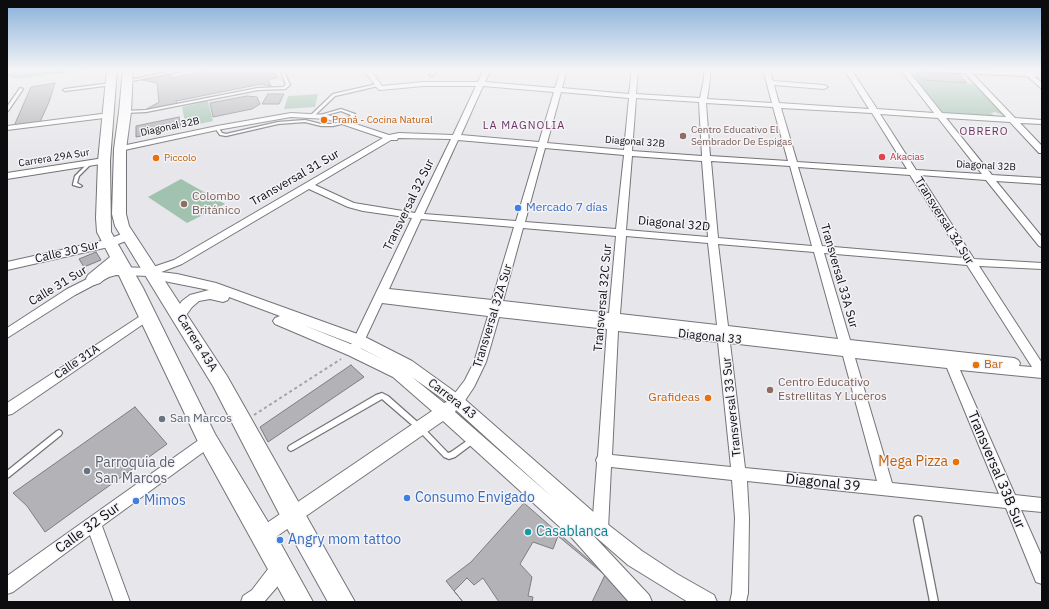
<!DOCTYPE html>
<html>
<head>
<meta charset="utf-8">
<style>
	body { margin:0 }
	#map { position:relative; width:1049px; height:609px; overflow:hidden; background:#e7e6ea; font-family:"IBM Plex Sans",sans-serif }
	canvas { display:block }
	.frame { position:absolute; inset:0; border:8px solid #0c0b0d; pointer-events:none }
</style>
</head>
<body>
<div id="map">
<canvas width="1049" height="609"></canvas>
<div class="frame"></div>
</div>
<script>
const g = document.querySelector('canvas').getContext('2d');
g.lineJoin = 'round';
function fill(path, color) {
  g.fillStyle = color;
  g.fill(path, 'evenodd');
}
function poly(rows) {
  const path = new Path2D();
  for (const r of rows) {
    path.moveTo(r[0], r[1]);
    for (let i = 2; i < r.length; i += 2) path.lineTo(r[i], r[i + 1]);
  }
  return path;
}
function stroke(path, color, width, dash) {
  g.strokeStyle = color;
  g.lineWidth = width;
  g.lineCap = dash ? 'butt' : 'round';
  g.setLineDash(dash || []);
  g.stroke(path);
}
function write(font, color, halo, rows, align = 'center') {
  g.font = font + ' "IBM Plex Sans",sans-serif';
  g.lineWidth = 3;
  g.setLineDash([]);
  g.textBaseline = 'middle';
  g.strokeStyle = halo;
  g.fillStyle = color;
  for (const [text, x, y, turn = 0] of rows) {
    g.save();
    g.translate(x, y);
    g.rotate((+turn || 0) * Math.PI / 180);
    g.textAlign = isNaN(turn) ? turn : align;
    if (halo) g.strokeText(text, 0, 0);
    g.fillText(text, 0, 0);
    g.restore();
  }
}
const green = poly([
	[21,69,100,69,17,79,7,77],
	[909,72,915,73,922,80,977,84,1005,116,995,112,991,113,998,119,943,115],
	[318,94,315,107,284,109,288,96],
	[208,101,213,121,186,127,182,107],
	[181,179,225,204,187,223,148,197]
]);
const building = poly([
	[47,69,65,69,63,72,44,73,47,69],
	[215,69,273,69,277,78,268,79,271,86,261,84,176,101,177,104,143,111,159,102,157,83,142,80,171,75,171,78,215,69],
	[915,71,959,74,967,83,922,80,915,71],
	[55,83,49,102,40,122,14,126,31,87,55,83],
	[268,94,284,94,279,104,262,104,268,94],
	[247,96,257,97,260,104,252,109,213,117,210,103,247,96],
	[179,117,181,128,136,137,136,126,179,117],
	[96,252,101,260,84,267,79,259,96,252],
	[351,365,364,377,268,442,260,427,351,365],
	[135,407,167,444,45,532,27,506,13,493,135,407],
	[524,503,604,573,629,602,463,602,446,581,471,562,524,503],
	[558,536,605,575,592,602,532,602,533,597,528,596,532,577,520,564,533,542,553,549,558,536],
	[467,578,474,585,483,578,499,602,463,602,454,591,467,578]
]);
const pathFar1 = poly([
	[885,69,896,70],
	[916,71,930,71]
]);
const path = poly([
	[254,415,341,359]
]);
const service = poly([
	[182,69,191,69,127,82,125,81,182,69],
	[280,69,283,69,290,85,285,89,258,90,146,112,125,113,123,112,125,111,146,110,258,88,283,87,286,85,280,69],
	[434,69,437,69,433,76,431,76,430,75,434,69],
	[111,83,113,84,112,85,65,91,63,90,65,89,111,83],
	[377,84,378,84,378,86,335,96,314,116,311,115,333,94,377,84],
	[20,88,23,89,8,111,7,111,7,107,20,88],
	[341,109,355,114,352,119,345,123,333,126,321,126,305,122,278,124,226,136,220,135,215,128,218,127,222,133,226,134,278,122,305,120,321,124,333,124,343,121,349,117,351,115,341,111,319,117,317,116,341,109],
	[88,163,90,163,91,164,79,176,77,183,82,186,80,187,73,185,73,184,75,176,88,163],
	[382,393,388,396,422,426,448,453,451,452,471,438,473,437,475,438,476,440,475,442,455,457,449,459,444,457,418,430,382,399,293,450,291,451,289,450,288,448,289,446,376,395,382,393],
	[59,430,61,431,62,433,61,435,9,477,7,478,7,471,57,431,59,430],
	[918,516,921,517,922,520,938,602,930,602,914,520,915,517,918,516]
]);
const minor = poly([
	[9,69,18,69,7,75,7,70,9,69],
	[363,69,370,69,382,86,423,82,478,82,484,69,491,69,485,82,555,88,561,69,567,69,562,88,629,94,632,69,638,69,636,94,700,98,704,79,704,69,710,69,710,79,707,99,772,103,763,69,769,69,773,81,824,85,828,87,824,89,774,85,779,103,869,109,844,69,851,69,877,109,934,113,900,69,907,69,942,113,1006,117,963,71,968,69,1015,118,1042,120,1042,124,1020,123,1042,146,1042,153,1039,153,1010,122,946,118,992,175,1042,178,1042,184,996,181,1042,237,1042,247,1039,246,986,180,920,175,974,259,1042,263,1042,269,979,266,1042,363,1042,378,960,370,1015,495,1042,498,1042,512,1021,510,1042,557,1042,584,1036,582,1006,508,747,481,749,518,748,593,746,602,730,602,732,593,735,518,732,480,611,467,608,529,605,534,600,536,595,534,592,529,597,463,596,460,598,456,607,329,499,317,486,362,474,387,462,405,457,406,452,405,451,401,452,397,465,380,474,362,488,316,382,303,359,352,355,354,351,352,349,349,412,218,363,211,348,207,309,189,182,264,151,276,116,275,109,277,75,295,7,338,7,328,67,289,105,270,116,267,150,268,174,260,383,138,327,119,291,117,217,130,120,151,116,149,117,147,217,126,291,113,328,115,389,135,399,133,453,135,476,86,423,86,380,90,378,89,363,69],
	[483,86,554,92,539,142,461,135,483,86],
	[561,92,629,98,624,150,547,143,561,92],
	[636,98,699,102,702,156,632,151,636,98],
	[706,103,773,107,788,161,710,156,706,103],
	[781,108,872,113,907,169,797,162,781,108],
	[880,114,938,118,982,174,916,170,880,114],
	[398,138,451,139,415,213,354,203,315,185,391,140,397,140,398,138],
	[458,140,538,147,516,221,424,214,458,140],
	[545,148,624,155,616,229,525,222,545,148],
	[632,156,702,161,708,237,626,230,632,156],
	[711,161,790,166,812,246,718,238,711,161],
	[798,167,910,175,963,258,822,246,798,167],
	[421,219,514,227,492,300,389,289,421,219],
	[523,228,616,236,609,313,503,301,523,228],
	[626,236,708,243,717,325,620,314,626,236],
	[718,244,814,252,838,339,728,326,718,244],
	[824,253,967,265,1032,367,1019,366,1020,363,1018,360,1014,358,850,340,824,253],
	[618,331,718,342,731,467,612,455,618,331],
	[730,343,843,356,877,481,745,468,730,343],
	[855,358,947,368,999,494,892,483,855,358],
	[1027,71,1042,83,1042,89,1025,74,1024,73,1027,71],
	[109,113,112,113,112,117,7,130,7,126,109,113],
	[104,158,107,159,108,161,107,163,7,179,7,173,104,158],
	[148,311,152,312,154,315,152,318,12,414,7,415,7,403,148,311],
	[208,435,213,437,215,441,213,445,102,526,130,602,114,602,90,535,13,592,7,594,7,576,203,437,208,435],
	[281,558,287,560,289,566,277,587,264,602,241,602,243,596,252,590,275,560,281,558]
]);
const tertiary = poly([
	[127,232,131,233,133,236,131,239,113,246,7,270,7,262,106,240,127,232],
	[153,271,177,274,216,283,363,336,412,361,462,397,606,523,642,551,677,574,714,595,717,602,688,602,628,565,590,532,649,595,652,602,629,602,572,538,443,421,270,541,264,544,258,541,255,535,258,529,432,411,393,377,348,355,275,324,273,321,275,318,280,316,229,297,228,300,223,302,210,299,199,301,192,307,184,318,179,320,174,318,172,315,182,301,190,295,209,290,149,278,147,275,149,272,153,271],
	[303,325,353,344,384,360,358,347,303,325],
	[412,377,447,402,444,403,412,377],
	[456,410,552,497,455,412,456,410]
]);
const secondary = poly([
	[935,69,1042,71,1042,77,939,72,935,69]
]);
const primary = poly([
	[107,69,117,69,110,161,111,232,143,288,215,434,277,537,313,602,286,602,201,448,116,269,100,283,94,285,88,283,86,279,88,275,110,257,97,232,96,218,98,161,107,69],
	[123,69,133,69,131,112,126,149,126,214,129,226,227,376,355,602,328,602,284,523,213,386,115,226,112,214,114,149,119,112,123,69]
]);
const markers = [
	[324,120,4,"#e8710a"],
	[683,136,4,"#8d6e63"],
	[882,157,4,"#e0444e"],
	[156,158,4,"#e8710a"],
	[184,204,4,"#8d6e63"],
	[518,208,4,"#3f7fe0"],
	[976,365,4,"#e8710a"],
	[770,390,4,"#8d6e63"],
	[708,398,4,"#e8710a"],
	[162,419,4,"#6b7280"],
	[956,462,4,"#e8710a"],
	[87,471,4,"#6b7280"],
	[407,498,4,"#3f7fe0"],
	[136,501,4,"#3f7fe0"],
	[528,532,4,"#0f9aa8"],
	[280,540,4,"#3f7fe0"]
];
const farFoodnames = [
	["Praná - Cocina Natural",332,120],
	["Piccolo",164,158]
];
const farStreetnames = [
	["Diagonal 32B",170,127,-12],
	["Diagonal 32B",635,142,4],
	["Carrera 29A Sur",54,158,-9],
	["Diagonal 32B",986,166,3]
];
const farEducationnames = [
	["Centro Educativo El",691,130],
	["Sembrador De Espigas",691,142]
];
const farHealthnames = [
	["Akacias",890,157]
];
const farNeighbourhoodnames = [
	["LA MAGNOLIA",524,126],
	["OBRERO",984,132]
];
const streetNames = [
	["Transversal 31 Sur",295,178,-30],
	["Transversal 32 Sur",409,205,-64],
	["Transversal 34 Sur",944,221,58],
	["Diagonal 32D",674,224,5],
	["Calle 30 Sur",67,252,-13],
	["Transversal 33A Sur",839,276,74],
	["Calle 31 Sur",58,286,-31],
	["Transversal 32C Sur",603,298,-85],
	["Transversal 32A Sur",493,316,-73],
	["Diagonal 33",710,337,6],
	["Carrera 43A",197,343,58],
	["Calle 31A",77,362,-34],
	["Carrera 43",452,399,38],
	["Transversal 33 Sur",732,407,-96]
];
const educationNames = [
	["Colombo",192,197],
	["Británico",192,211],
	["Centro Educativo",778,383],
	["Estrellitas Y Luceros",778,397]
];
const shopNames = [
	["Mercado 7 días",526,208]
];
const foodNames = [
	["Bar",984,365],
	["Grafideas",700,398,"right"]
];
const worshipNames = [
	["San Marcos",170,419]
];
const nearFoodnames = [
	["Mega Pizza",948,462]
];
const nearWorshipnames = [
	["Parroquia de",95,463],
	["San Marcos",95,479]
];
const nearStreetnames = [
	["Transversal 33B Sur",996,470,67],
	["Diagonal 39",823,483,6],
	["Calle 32 Sur",88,528,-36]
];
const nearShopnames = [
	["Consumo Envigado",415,498],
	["Mimos",144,501],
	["Angry mom tattoo",288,540]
];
const nearCulturenames = [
	["Casablanca",536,532]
];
fill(green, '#a1c2ae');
fill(building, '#b3b2b7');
stroke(building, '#7d7c80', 1);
stroke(service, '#747377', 2.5);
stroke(minor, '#747377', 2);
stroke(tertiary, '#747377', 2);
stroke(secondary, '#747377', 2);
stroke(primary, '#747377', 2);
stroke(pathFar1, '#a3a2a6', 1.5, [2, 2]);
stroke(path, '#a3a2a6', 2, [3, 3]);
fill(service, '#fff');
fill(minor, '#fff');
fill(tertiary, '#fff');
fill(secondary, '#fff');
fill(primary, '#fff');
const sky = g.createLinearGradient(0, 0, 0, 155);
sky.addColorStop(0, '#87b0da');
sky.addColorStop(0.45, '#f4f4f6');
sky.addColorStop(1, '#f4f4f600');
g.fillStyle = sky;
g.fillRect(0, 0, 1049, 155);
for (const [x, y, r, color] of markers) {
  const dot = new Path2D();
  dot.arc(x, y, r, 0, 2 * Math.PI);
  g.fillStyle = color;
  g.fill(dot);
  stroke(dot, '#f4f3f7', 1.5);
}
write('10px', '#c56008', '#f4f3f7', farFoodnames, 'left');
write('10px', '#0c0b0d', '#f4f3f7', farStreetnames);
write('10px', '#785e54', '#f4f3f7', farEducationnames, 'left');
write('10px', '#be3a42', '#f4f3f7', farHealthnames, 'left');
g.letterSpacing = '1px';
write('11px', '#6b335e', '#f4f3f7', farNeighbourhoodnames);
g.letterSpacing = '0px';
write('12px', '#0c0b0d', '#f4f3f7', streetNames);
write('12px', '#785e54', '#f4f3f7', educationNames, 'left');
write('12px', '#366cbe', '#f4f3f7', shopNames, 'left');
write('12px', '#c56008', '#f4f3f7', foodNames, 'left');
write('12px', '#5b616d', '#f4f3f7', worshipNames, 'left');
write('14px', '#c56008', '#f4f3f7', nearFoodnames, 'right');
write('14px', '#5b616d', '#f4f3f7', nearWorshipnames, 'left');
write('14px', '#0c0b0d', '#f4f3f7', nearStreetnames);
write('14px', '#366cbe', '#f4f3f7', nearShopnames, 'left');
write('14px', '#0d838f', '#f4f3f7', nearCulturenames, 'left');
</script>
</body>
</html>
